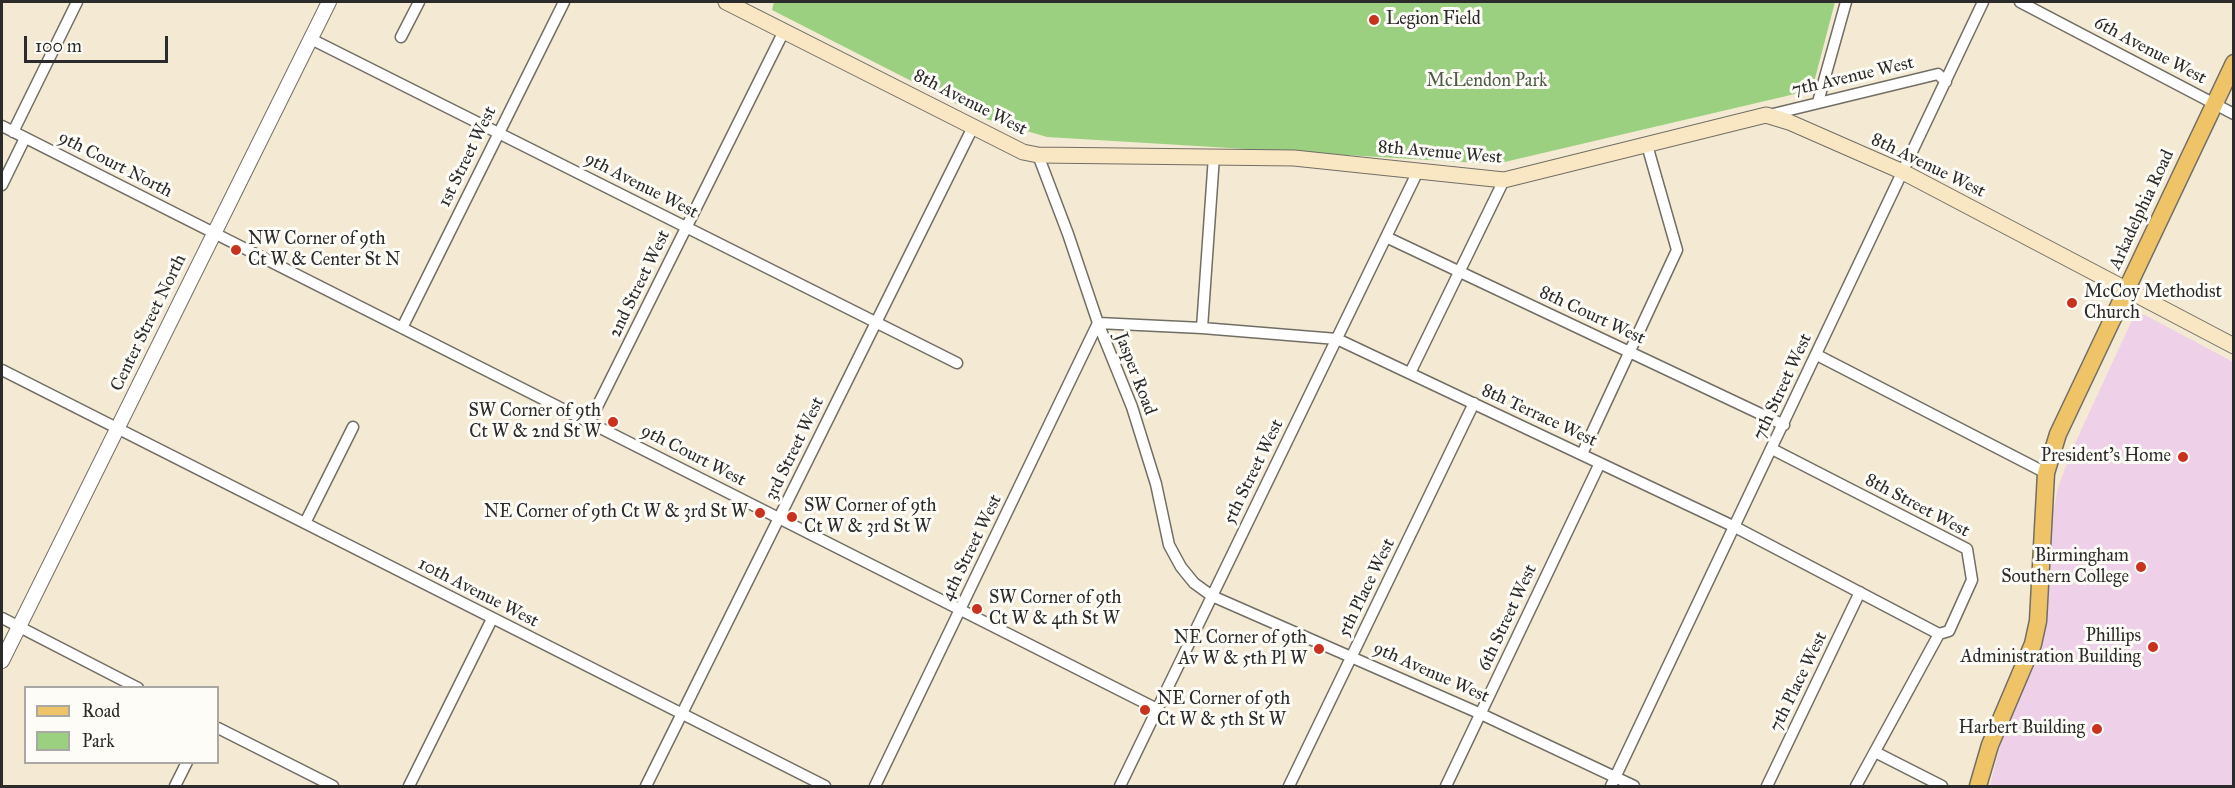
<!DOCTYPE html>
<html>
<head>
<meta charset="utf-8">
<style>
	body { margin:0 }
	#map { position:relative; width:2235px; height:788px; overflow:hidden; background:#f4e9d2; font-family:"IM FELL Great Primer",serif }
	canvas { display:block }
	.frame { position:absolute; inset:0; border:3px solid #2b2b2b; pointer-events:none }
	.legend { position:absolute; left:24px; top:686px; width:195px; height:78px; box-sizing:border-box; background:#fdfcf7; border:2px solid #a9a8a5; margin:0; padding:8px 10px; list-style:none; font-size:18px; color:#2b2b2b }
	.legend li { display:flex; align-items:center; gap:12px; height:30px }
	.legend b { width:30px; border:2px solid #a9a8a5 }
	.scale { position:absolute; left:24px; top:36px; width:144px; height:27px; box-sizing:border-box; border:3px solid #2b2b2b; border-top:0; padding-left:8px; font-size:18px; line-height:21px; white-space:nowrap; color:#2b2b2b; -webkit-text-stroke:4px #fdfcf7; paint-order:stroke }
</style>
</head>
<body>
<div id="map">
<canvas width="2235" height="788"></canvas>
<div class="frame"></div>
<ul class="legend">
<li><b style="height:8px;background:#efc469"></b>Road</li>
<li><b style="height:16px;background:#9cd081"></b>Park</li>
</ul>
<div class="scale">100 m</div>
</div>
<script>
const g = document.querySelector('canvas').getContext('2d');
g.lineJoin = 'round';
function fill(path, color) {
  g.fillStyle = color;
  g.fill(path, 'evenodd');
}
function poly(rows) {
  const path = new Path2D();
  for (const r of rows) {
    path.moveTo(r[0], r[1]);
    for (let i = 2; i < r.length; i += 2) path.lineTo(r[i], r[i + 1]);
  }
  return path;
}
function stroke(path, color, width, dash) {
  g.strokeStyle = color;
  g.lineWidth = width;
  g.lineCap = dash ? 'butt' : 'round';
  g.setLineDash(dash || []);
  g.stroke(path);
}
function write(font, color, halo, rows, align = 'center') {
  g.font = font + ' "IM FELL Great Primer",serif';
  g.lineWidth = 6;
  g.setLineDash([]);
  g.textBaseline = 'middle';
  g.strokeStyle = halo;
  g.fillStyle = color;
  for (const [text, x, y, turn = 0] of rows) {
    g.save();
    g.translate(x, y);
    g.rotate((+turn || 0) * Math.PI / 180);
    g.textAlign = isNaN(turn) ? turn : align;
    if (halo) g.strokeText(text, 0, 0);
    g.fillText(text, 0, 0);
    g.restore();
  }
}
const built = poly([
	[2138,314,2145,315,2233,362,2233,786,1990,786,2001,742,2039,648,2044,622,2053,513,2058,488,2071,452,2134,316]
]);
const green = poly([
	[774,2,1835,2,1812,90,1496,164,1047,137,986,119,772,10]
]);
const minor = poly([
	[2020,2,2234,114],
	[401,37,419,2],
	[311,39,957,363],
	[1818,102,1846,2],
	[1769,115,1938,74,1946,82],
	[2,126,1157,709],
	[13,132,77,2],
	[1038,155,1068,234,1098,323,1132,407,1156,484,1169,545,1181,567,1194,583,1212,596,1481,714,1634,786],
	[2,185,25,138],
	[1386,237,1784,425],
	[402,328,564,2],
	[1202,328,1214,156],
	[1817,355,2046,473],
	[2,370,825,786],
	[1410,373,1504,180],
	[589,423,784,31],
	[1772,449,1967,549,1972,580,1949,631,1939,634,1856,786],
	[1582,454,1677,250,1647,145],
	[305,523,353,427],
	[2,618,138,688],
	[218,728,333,786],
	[1875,752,1942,786],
	[175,786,187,762],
	[409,786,492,619],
	[646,786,973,127],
	[875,786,1098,323,1202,328,1337,339,1735,527,1939,634],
	[1120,786,1418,171],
	[1289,786,1474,403],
	[1446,786,1600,463],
	[1611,786,1983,2],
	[1767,786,1860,592]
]);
const tertiary = poly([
	[2,661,329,2]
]);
const secondary = poly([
	[726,2,1023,152,1038,155,1294,158,1504,180,1766,115,1789,122,1903,172,2234,346]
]);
const primary = poly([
	[1978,786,1990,745,2033,644,2038,621,2046,473,2058,434,2234,63]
]);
const markers = [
	[1374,20,6,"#c8321e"],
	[236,250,6,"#c8321e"],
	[2072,303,6,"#c8321e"],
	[613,422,6,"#c8321e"],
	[2183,457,6,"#c8321e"],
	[760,513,6,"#c8321e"],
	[792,517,6,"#c8321e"],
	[2141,567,6,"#c8321e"],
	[977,609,6,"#c8321e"],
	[2153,647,6,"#c8321e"],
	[1319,649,6,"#c8321e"],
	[1145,710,6,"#c8321e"],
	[2097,729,6,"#c8321e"]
];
const poiNames = [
	["Legion Field",1386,20,"left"],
	["NW Corner of 9th",248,240,"left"],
	["Ct W & Center St N",248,261,"left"],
	["McCoy Methodist",2084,293,"left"],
	["Church",2084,314,"left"],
	["SW Corner of 9th",601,412],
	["Ct W & 2nd St W",601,433],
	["President's Home",2171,457],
	["SW Corner of 9th",804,507,"left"],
	["Ct W & 3rd St W",804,528,"left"],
	["NE Corner of 9th Ct W & 3rd St W",748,513],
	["Birmingham",2129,557],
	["Southern College",2129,578],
	["SW Corner of 9th",989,599,"left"],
	["Ct W & 4th St W",989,620,"left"],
	["Phillips",2141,637],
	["Administration Building",2141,658],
	["NE Corner of 9th",1307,639],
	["Av W & 5th Pl W",1307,660],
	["NE Corner of 9th",1157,700,"left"],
	["Ct W & 5th St W",1157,721,"left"],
	["Harbert Building",2085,729]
];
const streetNames = [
	["6th Avenue West",2150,51,28],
	["7th Avenue West",1853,77,-13],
	["8th Avenue West",970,103,27],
	["8th Avenue West",1440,153,5],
	["1st Street West",468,157,-64],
	["9th Court North",115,165,27],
	["8th Avenue West",1928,166,26],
	["9th Avenue West",641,186,27],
	["Arkadelphia Road",2142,210,-65],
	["2nd Street West",640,284,-64],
	["8th Court West",1592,316,25],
	["Center Street North",149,323,-64],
	["Jasper Road",1135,374,69],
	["7th Street West",1783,387,-65],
	["8th Terrace West",1539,416,25],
	["3rd Street West",795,449,-64],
	["9th Court West",693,456,27],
	["5th Street West",1254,472,-64],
	["8th Street West",1917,506,28],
	["4th Street West",972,548,-64],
	["5th Place West",1367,588,-64],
	["10th Avenue West",478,593,27],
	["6th Street West",1508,618,-65],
	["9th Avenue West",1431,673,24],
	["7th Place West",1799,682,-64]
];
const parkNames = [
	["McLendon Park",1487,82]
];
fill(built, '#eed0e8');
fill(green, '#9cd081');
stroke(minor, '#716e65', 13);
stroke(tertiary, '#716e65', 16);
stroke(secondary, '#716e65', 17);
stroke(primary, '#716e65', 19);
stroke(minor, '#fff', 10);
stroke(tertiary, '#fff', 14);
stroke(secondary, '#f9e7c3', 15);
stroke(primary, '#efc469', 16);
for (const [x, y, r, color] of markers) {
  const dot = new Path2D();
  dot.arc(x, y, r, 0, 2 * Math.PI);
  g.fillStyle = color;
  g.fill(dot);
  stroke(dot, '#fdfcf7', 2);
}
write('18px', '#2b2b2b', '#fdfcf7', poiNames, 'right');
write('18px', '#2b2b2b', '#fdfcf7', streetNames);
write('18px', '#4d5d45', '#fdfcf7', parkNames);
</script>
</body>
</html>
